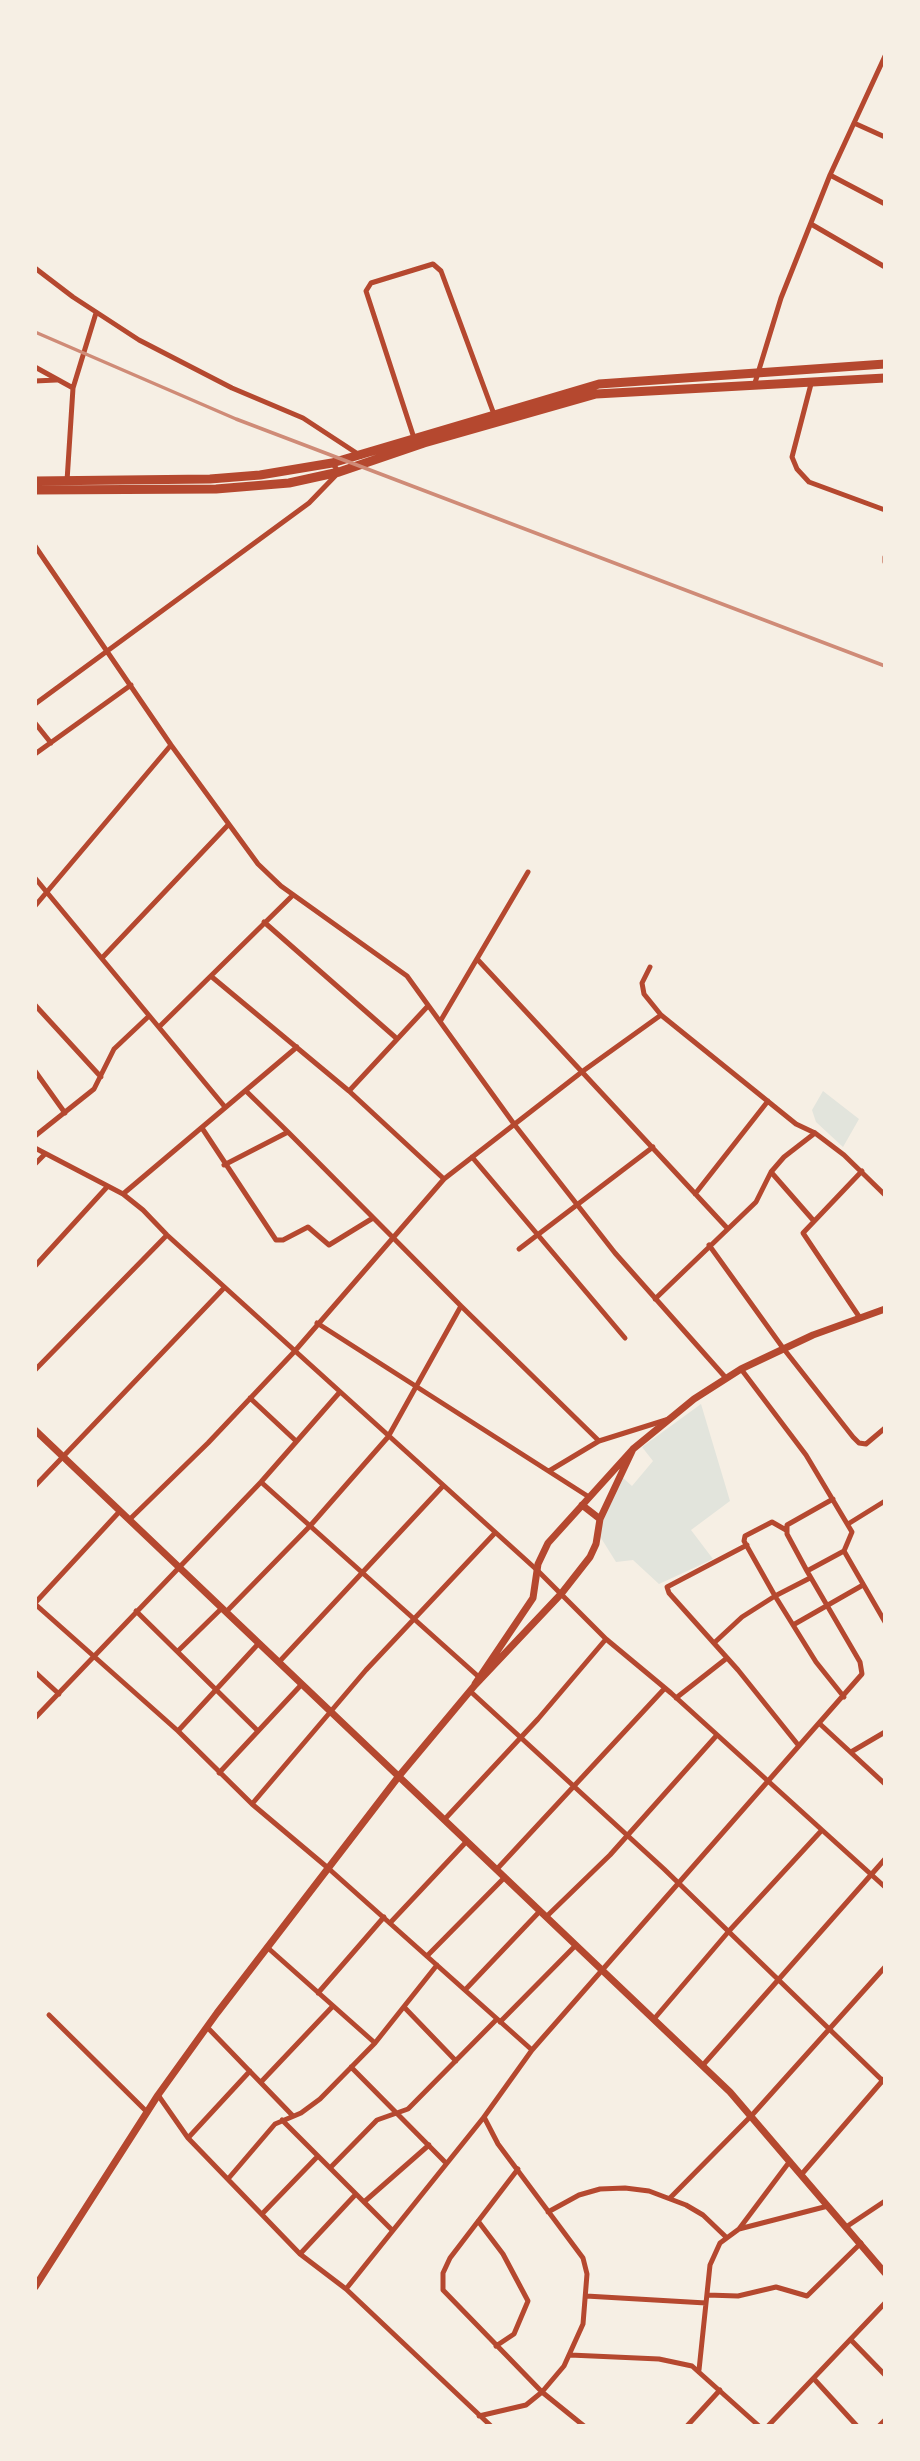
<!DOCTYPE html>
<html>
<head>
<meta charset="utf-8">
<style>
	body { margin:0 }
	#map { position:relative; width:920px; height:2461px; overflow:hidden; background:#f6efe4; font-family:Karla,sans-serif }
	canvas { display:block }
	.frame { position:absolute; inset:0; border:37px solid #f6efe4; pointer-events:none }
</style>
</head>
<body>
<div id="map">
<canvas width="920" height="2461"></canvas>
<div class="frame"></div>
</div>
<script>
const g = document.querySelector('canvas').getContext('2d');
g.lineJoin = 'round';
function fill(path, color) {
  g.fillStyle = color;
  g.fill(path, 'evenodd');
}
function poly(rows) {
  const path = new Path2D();
  for (const r of rows) {
    path.moveTo(r[0], r[1]);
    for (let i = 2; i < r.length; i += 2) path.lineTo(r[i], r[i + 1]);
  }
  return path;
}
function stroke(path, color, width, dash) {
  g.strokeStyle = color;
  g.lineWidth = width;
  g.lineCap = dash ? 'butt' : 'round';
  g.setLineDash(dash || []);
  g.stroke(path);
}
const green = poly([
	[823,1091,859,1119,843,1147,816,1122,812,1110],
	[701,1404,730,1501,691,1530,713,1559,659,1584,633,1560,616,1562,596,1530,622,1477,632,1486,653,1461,642,1447]
]);
const minor = poly([
	[854,123,885,137],
	[830,175,885,204],
	[811,224,885,267],
	[35,268,73,297,139,340,232,388,303,418,361,456],
	[35,367,73,388],
	[35,381,56,380],
	[811,384,792,457,797,469,809,482,885,510],
	[754,386,781,298,830,175,885,56],
	[414,438,366,291,371,283,433,264,441,271,495,417],
	[67,481,73,388,96,313],
	[35,546,171,745,258,864,281,886,407,976,514,1124,615,1253,726,1378],
	[885,557,885,562],
	[35,704,309,503,339,472,332,463],
	[35,723,51,743],
	[35,754,131,685],
	[35,878,225,1107],
	[35,906,171,745],
	[264,922,395,1037],
	[102,958,228,825],
	[478,960,728,1229],
	[212,977,349,1091,444,1179],
	[35,1005,101,1077],
	[661,1015,796,1124,815,1133,844,1155,885,1195],
	[441,1020,528,872],
	[159,1027,293,895],
	[35,1071,65,1113],
	[246,1091,288,1132],
	[349,1091,427,1007],
	[202,1128,276,1240,283,1240,308,1227,329,1245,373,1218],
	[35,1136,94,1089,114,1049,149,1016],
	[35,1148,123,1194,143,1210,167,1235,537,1570,606,1639,671,1693,822,1830],
	[472,1157,625,1338],
	[35,1164,45,1154],
	[224,1165,288,1132,461,1306,388,1437,310,1526,226,1612],
	[771,1172,813,1220],
	[123,1194,297,1047],
	[695,1194,768,1101],
	[709,1245,783,1348,853,1437,859,1443,866,1444,885,1428],
	[519,1249,653,1147],
	[35,1266,107,1187],
	[655,1299,756,1202,771,1172,784,1157,815,1133],
	[461,1306,599,1441,669,1419],
	[860,1318,803,1233,862,1171],
	[317,1323,589,1497],
	[35,1370,167,1235],
	[250,1398,296,1441],
	[549,1471,599,1441],
	[261,1482,480,1678],
	[35,1486,224,1288],
	[129,1520,208,1443,294,1352,444,1179,583,1071,661,1015,644,994,642,983,650,967],
	[848,1524,885,1501],
	[786,1530,772,1522,745,1536,744,1541,775,1596,810,1578],
	[747,1545,667,1587,669,1593,738,1670,799,1746],
	[844,1551,885,1622],
	[807,1571,787,1534,787,1525,833,1499],
	[35,1603,120,1511],
	[35,1604,178,1731,252,1804,328,1868,532,2050],
	[136,1611,258,1731],
	[793,1625,863,1585],
	[714,1643,742,1617,775,1596,816,1662,844,1697],
	[179,1650,222,1608],
	[279,1662,442,1487],
	[35,1672,59,1694],
	[470,1691,664,1869,885,2083],
	[676,1698,727,1658],
	[35,1718,261,1482,339,1393],
	[820,1724,885,1784],
	[178,1731,259,1643],
	[851,1752,885,1732],
	[219,1773,302,1684],
	[252,1804,366,1670,494,1534],
	[444,1820,538,1719,606,1639],
	[497,1869,665,1688],
	[546,1917,610,1855,717,1735],
	[390,1923,467,1841],
	[268,1948,375,2043],
	[427,1956,505,1877],
	[465,1990,540,1911],
	[318,1993,384,1917],
	[404,2007,456,2061],
	[49,2015,147,2112],
	[654,2019,729,1931,822,1830,885,1887],
	[500,2022,576,1945],
	[207,2027,293,2116],
	[703,2065,885,1859],
	[351,2067,445,2162],
	[261,2082,333,2006],
	[158,2095,188,2138,300,2254,346,2289,491,2426],
	[282,2120,392,2230],
	[188,2138,250,2071],
	[330,2168,377,2120,408,2109,497,2019],
	[518,2169,450,2258,443,2273,443,2290,542,2392,584,2426],
	[801,2175,884,2079],
	[228,2179,275,2124,301,2113,320,2099,375,2043,437,1965],
	[670,2198,753,2114,885,1967],
	[364,2202,429,2145],
	[548,2212,579,2195,600,2189,625,2188,649,2191,686,2205,703,2215,726,2237],
	[262,2214,318,2156],
	[478,2221,503,2254,528,2301,514,2334,496,2346],
	[846,2227,885,2201],
	[739,2229,790,2161],
	[300,2254,356,2194],
	[346,2289,484,2117,532,2050,862,1674,860,1662,807,1571,844,1551,852,1532,806,1455,741,1369],
	[707,2295,738,2296,776,2287,807,2296,861,2243],
	[586,2296,706,2303],
	[851,2340,885,2375],
	[570,2355,659,2359,692,2366,759,2426],
	[699,2370,710,2265,720,2243,739,2229,828,2206],
	[815,2380,857,2426],
	[479,2416,526,2405,542,2392,564,2366,583,2324,587,2274,583,2258,498,2144,484,2117],
	[687,2426,720,2390],
	[768,2426,885,2303],
	[879,2426,885,2420]
]);
const tertiary = poly([
	[35,1430,730,2092,885,2273],
	[582,1505,600,1519],
	[475,1684,533,1598,538,1564,548,1543,633,1449,694,1399,741,1369,813,1335,885,1309],
	[35,2287,158,2095,217,2013,399,1776,475,1685,561,1594,590,1557,596,1544,600,1519,633,1449]
]);
const primary = poly([
	[35,481,210,479,260,475,332,463,599,384,885,364],
	[35,490,216,489,289,483,339,472,424,443,596,394,885,378]
]);
const rail = poly([
	[35,332,236,419,885,666]
]);
fill(green, '#e2e4dc');
stroke(minor, '#b5482f', 5);
stroke(tertiary, '#b5482f', 7);
stroke(primary, '#b5482f', 9);
stroke(rail, '#cf8b77', 3.5);
</script>
</body>
</html>
